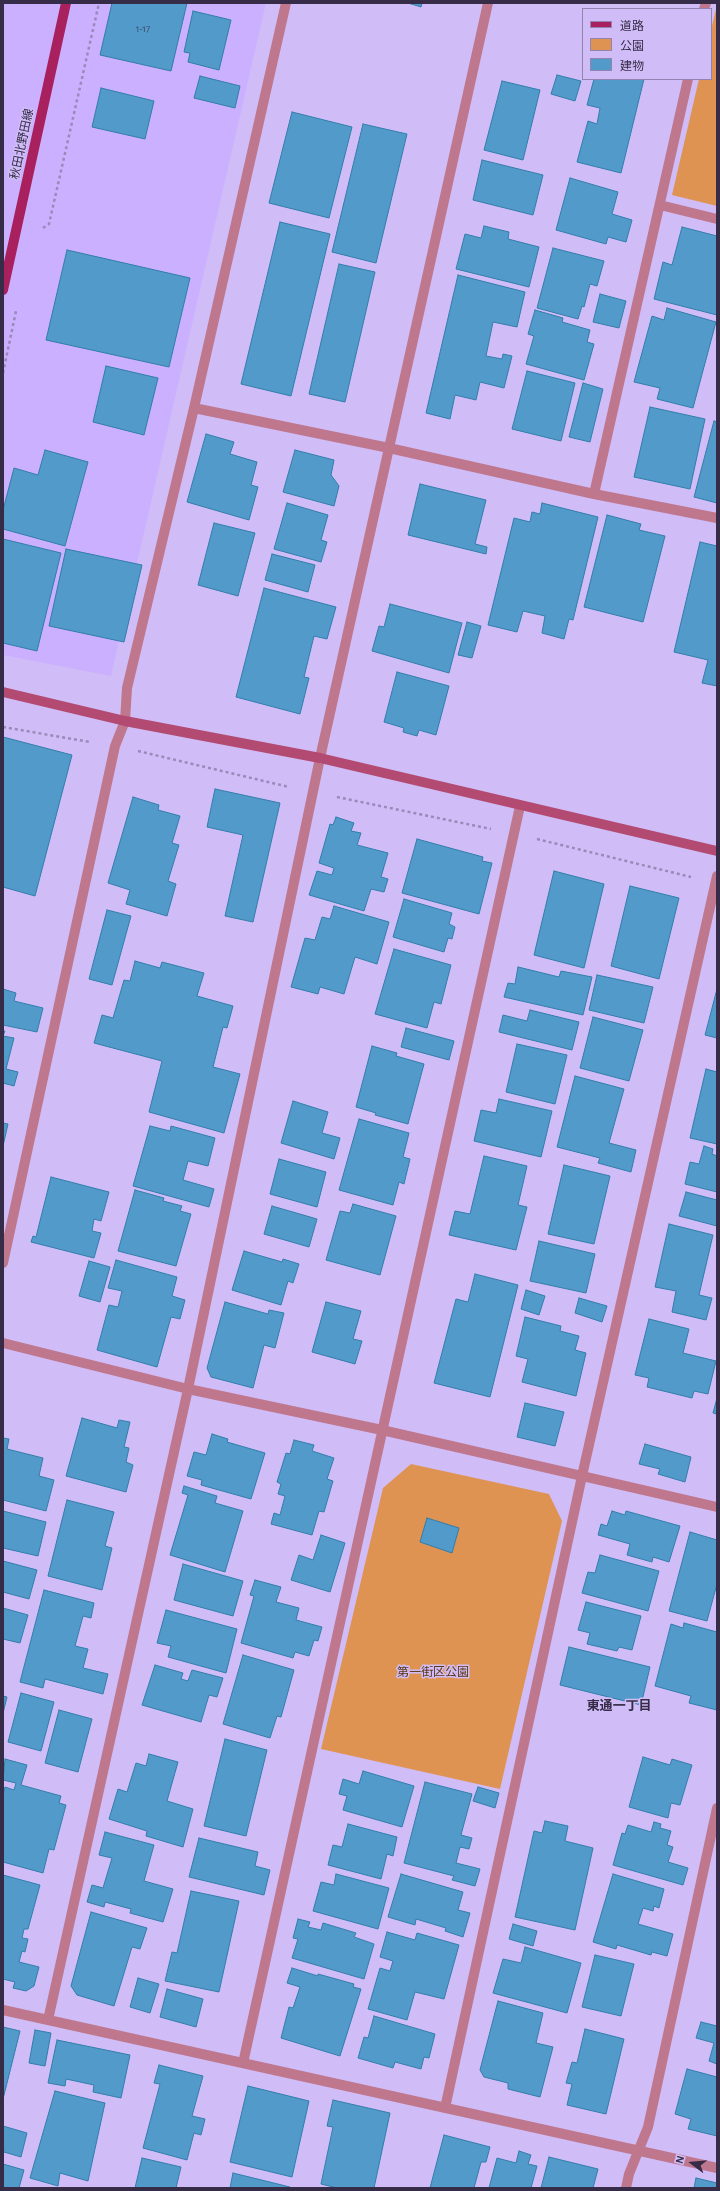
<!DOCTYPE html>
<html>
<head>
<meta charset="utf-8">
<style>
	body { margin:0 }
	#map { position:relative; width:720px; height:2191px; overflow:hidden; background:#d0bdf7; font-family:"Alegreya Sans","Noto Sans JP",sans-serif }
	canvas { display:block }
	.frame { position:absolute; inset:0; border:4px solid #362c48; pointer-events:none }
	.legend { position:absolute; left:582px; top:8px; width:130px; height:72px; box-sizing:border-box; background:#d0bdf7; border:1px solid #9283b1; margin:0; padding:5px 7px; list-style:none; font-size:12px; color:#362c48 }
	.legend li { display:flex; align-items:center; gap:8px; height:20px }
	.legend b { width:20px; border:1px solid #9283b1 }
	.north { position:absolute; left:672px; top:2143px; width:40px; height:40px; -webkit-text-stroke:3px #d0bdf7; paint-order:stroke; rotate:286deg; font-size:11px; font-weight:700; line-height:16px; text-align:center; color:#362c48 }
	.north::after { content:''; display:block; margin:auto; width:14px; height:18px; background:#362c48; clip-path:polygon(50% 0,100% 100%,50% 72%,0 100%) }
</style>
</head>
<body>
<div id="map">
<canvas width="720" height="2191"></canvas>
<div class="frame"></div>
<ul class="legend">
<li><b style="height:5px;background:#a8205d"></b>道路</li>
<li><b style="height:11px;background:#df9352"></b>公園</li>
<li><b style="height:11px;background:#519aca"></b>建物</li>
</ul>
<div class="north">N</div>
</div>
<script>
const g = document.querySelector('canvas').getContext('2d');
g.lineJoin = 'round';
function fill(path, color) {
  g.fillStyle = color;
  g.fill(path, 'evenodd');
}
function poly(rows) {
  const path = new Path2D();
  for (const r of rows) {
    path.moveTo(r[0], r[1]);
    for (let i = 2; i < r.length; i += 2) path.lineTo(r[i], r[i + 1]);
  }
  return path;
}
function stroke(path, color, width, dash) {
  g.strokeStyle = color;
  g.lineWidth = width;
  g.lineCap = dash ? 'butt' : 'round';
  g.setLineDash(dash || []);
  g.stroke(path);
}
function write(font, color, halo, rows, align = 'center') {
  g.font = font + ' "Alegreya Sans","Noto Sans JP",sans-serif';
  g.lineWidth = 3;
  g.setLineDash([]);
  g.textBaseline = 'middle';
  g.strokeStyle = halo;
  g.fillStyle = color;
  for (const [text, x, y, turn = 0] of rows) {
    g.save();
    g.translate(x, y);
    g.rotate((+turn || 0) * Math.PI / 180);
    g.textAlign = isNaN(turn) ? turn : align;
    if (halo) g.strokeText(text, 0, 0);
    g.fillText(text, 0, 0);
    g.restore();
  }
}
const built = poly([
	[3,3,266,3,111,676,3,655]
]);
const green = poly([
	[717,5,717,206,672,195,699,79,711,79,711,30],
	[411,1464,549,1494,562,1521,500,1789,321,1749,383,1488]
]);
const building = poly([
	[112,3,187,3,171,71,100,55,112,3],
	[408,3,422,3,421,7,408,3],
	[193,11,231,20,219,70,188,62,190,53,184,52,193,11],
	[557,75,581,81,575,101,551,94,557,75],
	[200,76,240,86,235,108,194,98,200,76],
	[594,79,644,79,621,173,577,162,588,121,597,124,600,108,587,105,594,79],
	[502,81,540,90,523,160,484,150,502,81],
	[101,88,154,101,145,139,92,127,101,88],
	[292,112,352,127,329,218,269,203,292,112],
	[363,124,407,134,376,263,332,252,363,124],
	[482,160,543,175,533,215,473,200,482,160],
	[570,178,618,192,612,214,632,220,626,242,608,237,606,244,556,230,570,178],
	[280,222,330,234,291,396,241,384,280,222],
	[484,226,509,232,508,239,539,247,529,287,456,269,465,234,481,238,484,226],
	[682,227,717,236,717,315,654,299,663,262,672,265,682,227],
	[553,248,604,261,597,286,590,284,584,307,582,306,578,319,537,308,553,248],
	[67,250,190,278,169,367,46,340,67,250],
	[339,264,375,272,345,402,309,394,339,264],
	[458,275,525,292,517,327,493,322,486,356,502,359,503,354,512,356,504,388,480,382,476,400,455,395,450,419,426,413,458,275],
	[600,294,626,301,619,328,593,322,600,294],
	[667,308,716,322,693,408,657,399,660,388,634,382,652,316,664,320,667,308],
	[535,310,563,318,562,322,590,330,587,342,594,344,584,380,526,364,534,336,528,334,535,310],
	[106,366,158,378,144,435,93,422,106,366],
	[527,371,575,383,561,441,512,429,527,371],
	[583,383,603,389,590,442,569,437,583,383],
	[650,407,705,419,690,489,634,477,650,407],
	[714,421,717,422,717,503,694,497,714,421],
	[206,434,234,442,230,454,257,462,251,485,258,487,249,520,187,502,206,434],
	[45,450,88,462,65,546,3,529,3,510,14,468,38,475,45,450],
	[295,450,334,460,331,475,339,486,334,506,283,492,295,450],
	[420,484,486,500,475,544,487,547,486,554,408,535,420,484],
	[287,503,328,515,321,540,327,542,321,562,274,549,287,503],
	[542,503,598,517,573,620,569,619,564,639,542,633,545,616,523,611,517,632,488,625,514,518,530,522,532,512,540,514,542,503],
	[607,515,641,524,639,530,665,536,643,622,584,607,607,515],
	[214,523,255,533,238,596,198,585,214,523],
	[3,539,61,553,37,651,3,643,3,539],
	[700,542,717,546,717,686,702,683,708,660,674,652,700,542],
	[66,549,142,565,124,642,49,626,66,549],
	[272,554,315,565,308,592,265,580,272,554],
	[264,588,336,607,327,639,314,636,304,677,309,678,300,714,236,697,264,588],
	[390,604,462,623,449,673,372,651,379,626,384,627,390,604],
	[467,622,481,626,472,658,458,655,467,622],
	[397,672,449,686,436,735,419,730,417,736,403,732,404,728,384,722,397,672],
	[3,737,72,755,35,896,3,887,3,737],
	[215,789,280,803,253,922,225,916,243,835,207,827,215,789],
	[133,797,159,805,158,810,180,816,172,843,179,845,168,881,176,884,167,916,126,904,130,890,108,883,133,797],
	[336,817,354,823,351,831,361,833,357,845,388,853,381,877,388,879,384,892,371,889,364,911,309,895,317,871,332,875,334,868,319,863,330,824,333,825,336,817],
	[417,839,483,857,482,861,492,863,479,914,402,893,417,839],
	[554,871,604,884,584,968,534,955,554,871],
	[630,886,679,898,659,979,611,966,630,886],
	[404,899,452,913,449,924,455,927,452,939,448,938,444,952,393,937,404,899],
	[334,906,389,922,377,964,355,957,344,994,320,987,318,994,291,987,305,938,315,940,322,917,330,919,334,906],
	[107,910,131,916,112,985,89,979,107,910],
	[394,949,451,965,441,1004,434,1002,427,1028,375,1014,394,949],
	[135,961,160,968,162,962,204,973,197,996,233,1006,227,1028,223,1027,213,1067,240,1074,224,1133,149,1112,162,1061,94,1043,102,1015,113,1018,124,980,130,981,135,961],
	[518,967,559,977,561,971,592,977,583,1015,504,997,508,983,515,984,518,967],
	[597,975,653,987,644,1023,589,1010,597,975],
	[3,989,16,993,14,1001,43,1008,37,1032,3,1025,3,989],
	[717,989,717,1038,705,1035,717,989],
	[530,1010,579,1022,572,1050,499,1032,503,1015,527,1021,530,1010],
	[593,1017,643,1030,629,1081,580,1068,593,1017],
	[406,1028,454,1041,449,1060,401,1047,406,1028],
	[3,1031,5,1031,3,1036,14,1038,6,1069,18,1072,14,1086,3,1083,3,1031],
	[517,1044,567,1055,555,1104,506,1092,517,1044],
	[372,1046,397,1053,396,1056,424,1064,408,1124,375,1115,376,1113,356,1107,372,1046],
	[706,1069,717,1072,717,1144,690,1138,706,1069],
	[575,1076,624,1089,609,1143,636,1150,631,1172,598,1163,600,1158,557,1147,575,1076],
	[499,1099,552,1111,541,1157,474,1141,481,1110,496,1113,499,1099],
	[293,1101,328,1112,322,1133,340,1138,334,1159,281,1143,293,1101],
	[359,1119,409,1133,403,1157,410,1159,404,1184,399,1182,393,1205,339,1190,359,1119],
	[3,1123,8,1124,3,1146,3,1123],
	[150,1126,170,1131,171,1126,215,1138,208,1166,188,1161,183,1180,214,1189,209,1207,133,1186,150,1126],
	[704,1146,713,1149,712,1154,717,1156,717,1192,685,1184,690,1162,699,1164,704,1146],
	[484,1156,527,1166,518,1205,527,1207,516,1250,449,1235,455,1211,470,1214,484,1156],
	[279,1159,326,1172,317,1207,270,1194,279,1159],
	[564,1165,610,1176,594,1244,548,1234,564,1165],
	[51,1177,109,1192,101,1221,94,1219,92,1231,101,1233,94,1258,31,1242,33,1236,36,1237,51,1177],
	[135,1190,164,1198,163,1201,182,1206,180,1211,191,1214,176,1266,118,1251,135,1190],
	[686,1192,717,1200,717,1226,679,1216,686,1192],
	[353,1204,396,1216,380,1275,326,1260,340,1211,350,1213,353,1204],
	[272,1206,317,1219,309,1247,264,1234,272,1206],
	[669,1224,713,1235,699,1295,712,1298,706,1320,672,1312,676,1291,655,1287,669,1224],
	[539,1241,595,1254,586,1293,530,1281,539,1241],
	[244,1251,282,1262,283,1259,299,1264,293,1283,288,1281,281,1305,232,1290,244,1251],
	[116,1260,177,1277,172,1296,185,1300,180,1319,171,1317,157,1367,97,1350,109,1305,118,1307,122,1291,108,1288,116,1260],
	[89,1261,110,1267,100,1302,79,1296,89,1261],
	[475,1274,518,1285,490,1397,434,1383,456,1299,468,1302,475,1274],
	[526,1290,545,1296,539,1315,521,1309,526,1290],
	[579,1298,607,1306,602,1322,575,1313,579,1298],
	[225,1302,268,1314,269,1310,284,1313,275,1348,264,1345,253,1388,211,1377,207,1368,225,1302],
	[326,1302,361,1311,353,1339,362,1341,355,1364,312,1352,326,1302],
	[525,1317,561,1326,560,1331,579,1336,575,1350,586,1353,576,1396,522,1382,528,1359,516,1356,525,1317],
	[649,1319,689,1329,683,1353,716,1361,708,1394,694,1391,692,1398,647,1387,649,1378,635,1375,649,1319],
	[717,1398,717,1414,713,1413,717,1398],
	[525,1403,564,1412,555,1446,517,1437,525,1403],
	[82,1418,117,1428,119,1420,130,1422,124,1447,129,1448,126,1462,133,1465,126,1492,66,1476,82,1418],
	[212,1434,228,1439,227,1442,265,1453,251,1499,201,1485,202,1480,187,1476,194,1452,206,1455,212,1434],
	[3,1438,9,1439,7,1449,43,1458,39,1476,54,1480,46,1511,3,1500,3,1438],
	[294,1440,314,1445,312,1451,334,1458,327,1479,333,1481,324,1512,319,1511,312,1535,271,1524,274,1513,280,1515,285,1496,278,1494,281,1484,277,1482,286,1453,290,1454,294,1440],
	[645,1444,691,1457,685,1482,658,1474,660,1469,639,1464,645,1444],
	[184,1486,217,1496,215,1503,243,1511,225,1572,170,1555,188,1495,182,1493,184,1486],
	[67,1500,114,1512,105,1546,112,1548,102,1590,48,1576,67,1500],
	[3,1511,46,1522,38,1556,3,1548,3,1511],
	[612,1511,625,1515,626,1511,680,1526,669,1562,653,1557,652,1562,627,1555,630,1544,598,1535,601,1524,607,1526,612,1511],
	[427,1518,459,1528,452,1553,420,1542,427,1518],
	[690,1532,717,1540,717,1584,707,1621,669,1611,690,1532],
	[321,1535,345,1543,330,1592,291,1580,299,1555,313,1560,321,1535],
	[600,1555,659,1571,648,1611,582,1593,588,1572,595,1573,600,1555],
	[3,1561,37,1570,29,1599,3,1592,3,1561],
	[183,1564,243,1581,233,1616,174,1600,183,1564],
	[255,1580,281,1587,276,1602,299,1608,296,1620,322,1627,318,1641,314,1640,309,1656,295,1652,293,1658,241,1643,254,1596,250,1595,255,1580],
	[44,1590,94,1603,91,1618,83,1616,75,1646,88,1649,83,1668,108,1674,103,1694,45,1679,43,1688,20,1682,44,1590],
	[586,1602,641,1616,632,1650,619,1647,617,1651,587,1644,590,1633,578,1630,586,1602],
	[3,1608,28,1615,20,1643,3,1639,3,1608],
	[166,1610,237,1629,226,1673,168,1657,171,1646,157,1643,166,1610],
	[684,1623,717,1632,717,1710,689,1703,691,1696,655,1686,671,1624,683,1628,684,1623],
	[569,1647,650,1667,641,1705,560,1685,569,1647],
	[243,1655,294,1670,281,1717,277,1716,270,1738,223,1724,243,1655],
	[155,1665,183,1673,181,1679,188,1681,192,1670,223,1678,217,1697,209,1695,201,1722,142,1705,155,1665],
	[21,1693,54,1702,41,1751,8,1742,21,1693],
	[3,1696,7,1697,3,1713,3,1696],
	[59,1710,92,1719,78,1772,45,1763,59,1710],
	[225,1739,267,1750,246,1836,204,1826,225,1739],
	[149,1754,178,1762,167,1801,193,1809,183,1847,146,1836,147,1831,109,1819,118,1789,127,1792,136,1763,146,1766,149,1754],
	[643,1757,670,1765,672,1759,692,1765,680,1805,671,1803,668,1818,629,1807,643,1757],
	[5,1759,27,1765,21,1785,61,1796,59,1803,66,1805,54,1850,49,1849,43,1873,3,1862,3,1794,5,1787,14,1790,16,1783,3,1780,5,1759],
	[363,1771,414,1786,402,1827,343,1810,347,1796,339,1794,343,1779,359,1784,363,1771],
	[425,1782,472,1794,461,1835,472,1838,469,1849,460,1847,456,1863,480,1869,475,1886,452,1880,454,1876,404,1863,425,1782],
	[478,1787,499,1793,495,1808,473,1801,478,1787],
	[545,1821,568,1826,565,1841,593,1848,575,1930,515,1917,534,1831,542,1833,545,1821],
	[654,1822,661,1824,660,1828,671,1831,667,1845,673,1847,668,1862,688,1868,683,1885,613,1865,622,1833,625,1834,628,1825,651,1832,654,1822],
	[348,1824,397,1837,393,1856,387,1854,381,1879,328,1865,333,1845,342,1847,348,1824],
	[105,1832,154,1845,144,1881,173,1889,163,1922,130,1913,131,1909,105,1902,104,1907,87,1902,92,1885,103,1888,112,1858,99,1855,105,1832],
	[199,1838,258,1852,255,1866,270,1870,264,1895,189,1877,199,1838],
	[336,1874,389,1888,378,1929,313,1911,321,1882,334,1885,336,1874],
	[401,1874,463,1892,458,1910,470,1913,463,1937,445,1931,446,1928,416,1919,415,1925,388,1917,401,1874],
	[613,1874,664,1889,659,1908,654,1906,653,1911,643,1908,638,1924,673,1934,667,1956,652,1952,651,1955,617,1945,616,1949,593,1942,613,1874],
	[3,1875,40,1885,28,1929,24,1929,22,1938,28,1939,25,1952,22,1951,19,1962,39,1967,34,1986,26,1991,13,1988,15,1982,3,1979,3,1875],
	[191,1891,239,1901,219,1992,165,1981,172,1952,177,1953,191,1891],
	[91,1912,147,1928,140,1949,132,1947,114,2006,77,1995,71,1986,91,1912],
	[298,1919,310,1922,308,1927,321,1930,323,1923,356,1933,354,1937,374,1944,364,1979,292,1958,298,1939,293,1938,298,1919],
	[513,1924,537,1931,533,1946,509,1939,513,1924],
	[387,1932,415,1940,417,1933,459,1945,444,1999,415,1992,407,2020,368,2009,380,1968,390,1971,393,1961,380,1957,387,1932],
	[525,1947,581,1963,567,2013,493,1993,503,1959,521,1963,525,1947],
	[595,1955,634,1964,621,2016,582,2007,595,1955],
	[292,1968,318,1976,318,1974,354,1984,353,1987,361,1989,340,2056,281,2038,289,2007,293,2008,300,1987,287,1983,292,1968],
	[138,1978,159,1984,150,2013,130,2007,138,1978],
	[167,1989,203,1999,196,2027,160,2017,167,1989],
	[498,2001,543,2013,536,2043,553,2047,540,2097,508,2089,508,2083,484,2077,480,2070,498,2001],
	[374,2016,435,2034,429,2058,424,2057,421,2069,395,2062,393,2068,358,2058,364,2037,368,2038,374,2016],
	[701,2022,717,2026,717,2064,709,2061,714,2043,696,2038,701,2022],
	[3,2027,20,2031,3,2099,3,2027],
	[585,2029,624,2039,606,2114,567,2105,572,2084,566,2083,572,2062,577,2063,585,2029],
	[35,2030,51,2033,45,2066,29,2063,35,2030],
	[57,2040,130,2055,121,2098,93,2092,94,2085,66,2079,65,2086,48,2083,57,2040],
	[159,2065,203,2076,192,2116,205,2119,201,2135,194,2133,187,2160,143,2148,160,2084,154,2083,159,2065],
	[687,2069,717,2077,717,2136,688,2129,691,2119,675,2114,687,2069],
	[248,2086,309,2101,292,2177,230,2162,248,2086],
	[55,2091,105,2103,88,2181,60,2173,58,2186,30,2178,55,2091],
	[333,2100,390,2113,374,2188,337,2188,321,2184,333,2127,327,2126,333,2100],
	[3,2126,27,2133,21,2157,4,2152,3,2154,3,2126],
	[444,2135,490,2147,486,2162,481,2162,474,2188,430,2188,444,2135],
	[519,2151,531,2155,528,2164,537,2166,531,2188,489,2188,497,2158,516,2163,519,2151],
	[549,2157,598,2169,593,2188,541,2188,549,2157],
	[142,2158,181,2167,176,2188,135,2188,142,2158],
	[3,2164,24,2170,19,2188,3,2188,3,2164],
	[233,2173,290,2187,290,2188,230,2188,233,2173],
	[696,2178,717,2183,717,2188,694,2188,696,2178]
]);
const path = poly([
	[43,228,49,224,99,3],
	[3,373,16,311],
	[3,727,90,742],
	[138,751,289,787],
	[337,797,491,829],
	[537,839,691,877]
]);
const street = poly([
	[286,3,194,408,389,448,594,494,717,518],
	[704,9,706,3],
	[660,205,717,219],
	[594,494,688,79],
	[3,1263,115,746,125,721,127,688,194,408],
	[3,1343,188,1389,382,1430,717,1507],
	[3,2010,717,2168],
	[48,2020,188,1389,320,758,488,3],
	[243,2063,520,806],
	[445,2108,582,1476,717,876],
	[626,2188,629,2174,648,2127,717,1808]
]);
const secondary = poly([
	[3,692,125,721,320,758,717,851]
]);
const primary = poly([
	[3,290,66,3]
]);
const numberNames = [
	["1-17",143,29]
];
const streetNames = [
	["秋田北野田線",22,144,-78]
];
const parkNames = [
	["第一街区公園",433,1672]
];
const neighbourhoodNames = [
	["東通一丁目",619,1706]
];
fill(built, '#cbb0ff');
fill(green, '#df9352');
fill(building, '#519aca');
stroke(building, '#327dab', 1);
stroke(path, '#9a8ab9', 2.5, [3, 3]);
stroke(street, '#bf778e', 10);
stroke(secondary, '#b34a71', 10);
stroke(primary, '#a8205d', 10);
write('10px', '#3d4868', null, numberNames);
write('12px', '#362c48', '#d0bdf7', streetNames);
write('12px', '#5b3614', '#d0bdf7', parkNames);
write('bold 13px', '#362c48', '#d0bdf7', neighbourhoodNames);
</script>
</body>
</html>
